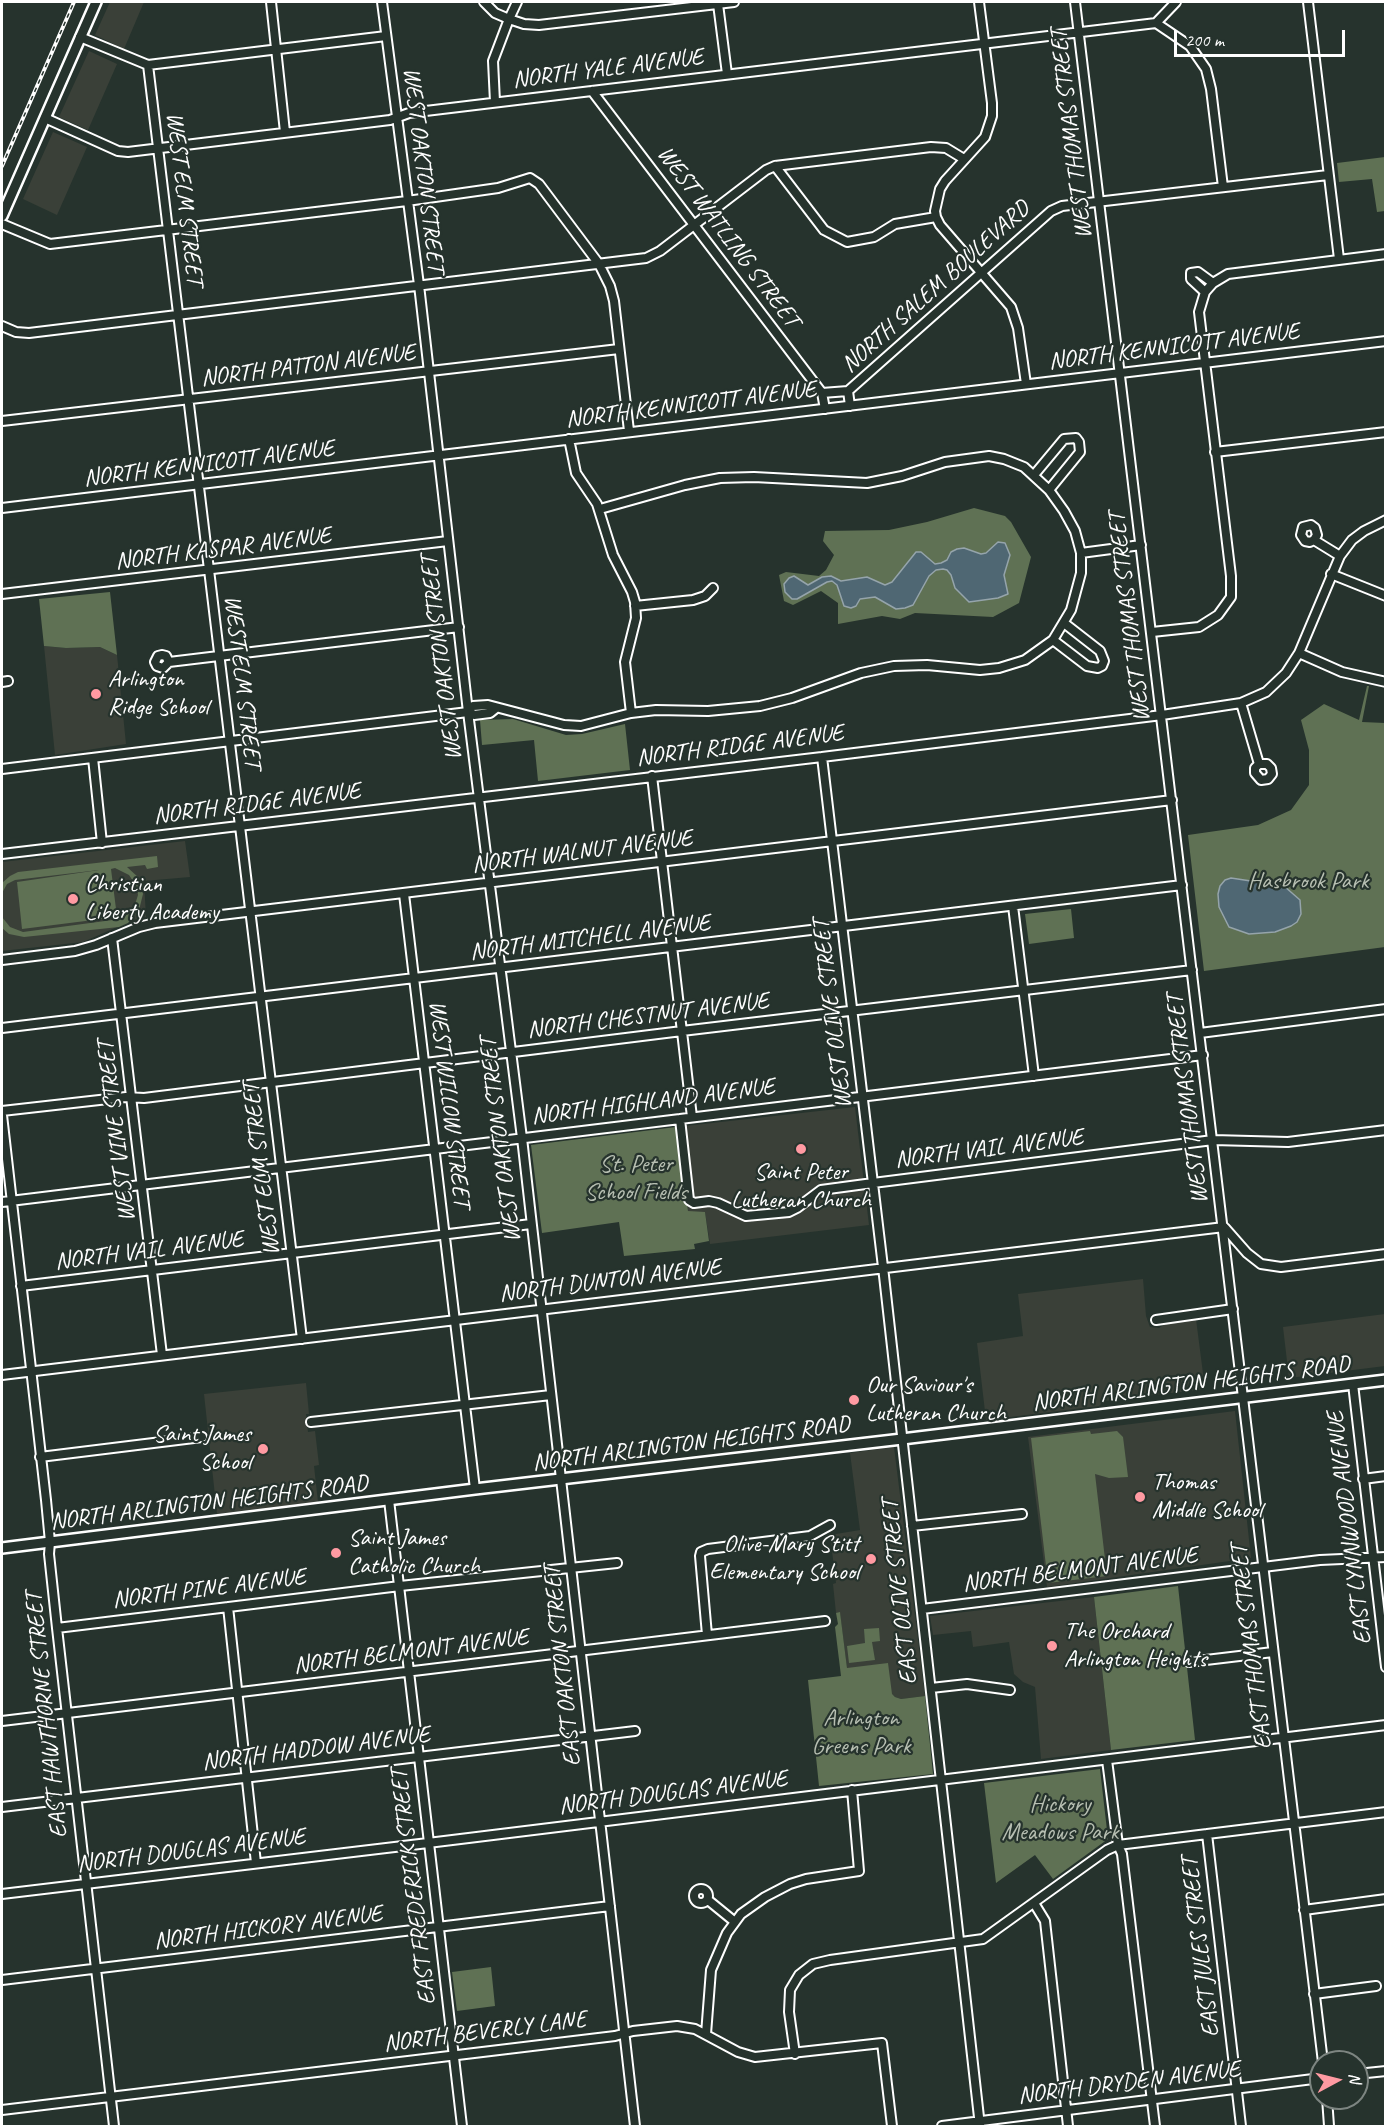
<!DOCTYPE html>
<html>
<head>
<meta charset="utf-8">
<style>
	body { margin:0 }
	#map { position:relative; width:1387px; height:2128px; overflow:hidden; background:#26332d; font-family:Caveat,sans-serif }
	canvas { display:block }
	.frame { position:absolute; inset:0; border:3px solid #fff; pointer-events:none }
	.north { position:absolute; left:1309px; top:2050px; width:60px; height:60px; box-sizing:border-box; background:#26332d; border:2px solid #7d8581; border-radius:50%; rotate:83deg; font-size:16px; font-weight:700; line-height:24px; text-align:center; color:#fff }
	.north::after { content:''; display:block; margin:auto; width:21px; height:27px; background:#ff9aa2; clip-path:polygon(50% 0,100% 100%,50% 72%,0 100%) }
	.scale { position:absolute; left:1174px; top:30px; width:171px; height:27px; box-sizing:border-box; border:3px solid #fff; border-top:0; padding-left:8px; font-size:18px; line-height:21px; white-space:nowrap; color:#fff; -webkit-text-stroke:4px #26332d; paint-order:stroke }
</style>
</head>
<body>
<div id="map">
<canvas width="1387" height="2128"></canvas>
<div class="frame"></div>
<div class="north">N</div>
<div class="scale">200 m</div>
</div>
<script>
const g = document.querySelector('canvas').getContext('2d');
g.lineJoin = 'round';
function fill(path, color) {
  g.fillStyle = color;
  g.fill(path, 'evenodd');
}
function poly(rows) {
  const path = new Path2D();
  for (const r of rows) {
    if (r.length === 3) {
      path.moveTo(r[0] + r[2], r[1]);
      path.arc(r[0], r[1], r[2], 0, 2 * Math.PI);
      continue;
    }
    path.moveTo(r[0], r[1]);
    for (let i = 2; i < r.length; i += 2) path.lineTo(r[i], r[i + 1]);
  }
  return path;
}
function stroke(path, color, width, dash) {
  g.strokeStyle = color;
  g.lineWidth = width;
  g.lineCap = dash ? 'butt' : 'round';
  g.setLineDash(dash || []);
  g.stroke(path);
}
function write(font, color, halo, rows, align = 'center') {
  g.font = font + ' Caveat,sans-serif';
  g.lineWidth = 4.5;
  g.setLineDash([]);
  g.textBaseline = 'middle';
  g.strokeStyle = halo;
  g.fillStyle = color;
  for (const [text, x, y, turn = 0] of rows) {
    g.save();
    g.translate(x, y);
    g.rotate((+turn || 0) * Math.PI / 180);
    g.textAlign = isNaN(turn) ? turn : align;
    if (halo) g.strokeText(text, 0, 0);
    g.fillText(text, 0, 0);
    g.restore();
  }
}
const built = poly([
	[110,2,144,2,124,49,95,35],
	[89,51,117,64,88,130,59,117],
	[53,132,87,147,57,215,23,199],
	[44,646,66,648,100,647,117,655,126,744,55,755],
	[185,841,190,877,144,881,146,917,133,920,83,942,2,951,2,862],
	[855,1107,869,1225,710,1244,705,1212,688,1212,676,1127],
	[1143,1279,1146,1316,1150,1327,1159,1328,1167,1323,1196,1319,1205,1389,1104,1401,1099,1406,986,1420,977,1343,1023,1336,1018,1294],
	[1385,1314,1385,1366,1289,1378,1283,1327],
	[306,1383,309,1414,306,1414,308,1432,315,1431,319,1465,314,1466,318,1502,217,1514,204,1394],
	[1235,1411,1251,1558,1047,1587,1028,1437],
	[894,1447,925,1696,901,1699,895,1697,847,1668,840,1613,836,1613,833,1584,836,1583,830,1535,860,1530,850,1453],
	[1094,1597,1111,1750,1041,1759,1035,1687,1023,1682,1014,1674,1009,1642,973,1647,971,1631,933,1635,930,1616]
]);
const green = poly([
	[1385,157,1385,211,1377,212,1372,179,1339,182,1337,163],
	[974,508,1005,516,1011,522,1031,557,1019,603,993,617,915,613,900,619,882,616,838,624,838,603,821,591,793,605,784,601,779,575,786,572,819,576,826,570,834,555,823,541,825,531,889,530,927,522],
	[110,592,117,655,100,647,66,648,44,646,39,599],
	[1367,686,1369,686,1362,722,1385,723,1385,947,1204,971,1188,835,1258,825,1291,810,1309,785,1309,750,1301,720,1324,704,1359,720],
	[513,719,566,735,582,734,625,724,630,770,538,781,534,740,482,745,480,720],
	[157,856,158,867,147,869,145,865,127,867,139,878,143,894,139,910,128,923,119,927,24,937,9,934,2,928,2,917,10,927,23,932,120,919,133,911,138,895,137,887,129,875,115,868,111,869,117,917,22,929,17,882,99,870,15,880,7,884,2,893,2,883,10,876,18,872],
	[1071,909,1074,938,1029,944,1025,914],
	[676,1127,688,1211,705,1212,709,1241,694,1244,695,1249,624,1256,619,1222,542,1233,531,1145],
	[1090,1431,1091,1434,1117,1431,1123,1437,1128,1477,1109,1478,1095,1474,1107,1576,1048,1583,1031,1438],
	[1178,1586,1195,1740,1111,1750,1094,1597],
	[840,1612,847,1668,888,1663,892,1694,895,1697,901,1699,925,1696,933,1774,819,1786,808,1680,841,1676,835,1627,838,1624,836,1613],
	[879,1628,880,1641,872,1642,875,1660,849,1663,847,1646,865,1643,864,1629],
	[1100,1769,1108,1839,1053,1879,1035,1855,996,1883,984,1783],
	[491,1967,495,2006,457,2011,452,1972]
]);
const water = poly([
	[998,542,1005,543,1010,555,1004,575,1008,594,998,598,969,602,955,588,951,575,947,570,943,569,936,570,929,576,913,605,905,608,896,609,875,597,860,599,856,606,851,608,844,606,837,585,832,581,827,582,797,599,792,599,785,592,784,584,789,578,794,576,808,585,822,577,831,576,841,581,867,577,885,585,892,582,916,552,921,552,935,564,941,563,947,560,951,552,957,549,964,548,981,554,986,553,998,542],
	[1231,878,1284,886,1300,900,1301,914,1297,922,1291,926,1275,932,1249,934,1229,927,1219,907,1218,894,1220,886,1225,880,1231,878]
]);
const minor = poly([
	[271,2,285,132],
	[382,2,419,285,468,712,522,1138,635,2126],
	[484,2,495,13,509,19,493,61,495,102],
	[517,2,509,19,524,24,539,25,734,2],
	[979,2,992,103,992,116,985,137,945,181,940,189,935,211,936,217,940,225,1011,307,1018,328,1026,384],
	[1075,2,1323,2062],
	[1308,2,1339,259],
	[718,4,727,74],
	[1156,23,1190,46,1206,69,1211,89,1223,187],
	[80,37,148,65,386,36],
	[148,65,302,1339],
	[592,91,822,393,825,409],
	[45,118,118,151,128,152,390,120,409,113,1156,23,1176,2],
	[775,166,824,230,847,242,874,237,895,224,936,217],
	[2,224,50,244,407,201,498,188,530,178,539,184,599,264,610,286,614,301,629,431],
	[1205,292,1191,279,1191,273,1198,272,1213,283],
	[2,326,16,332,29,333,646,258,660,251,766,170,775,166,931,147,946,148,964,159],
	[822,393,848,391],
	[850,406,848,391,1051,211,1062,206,1328,175],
	[2,421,619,349],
	[569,439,576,473,597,504,613,555,632,592,635,602,636,618,625,662,631,713],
	[1215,452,1386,432],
	[1034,475,1064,439,1076,438,1079,442,1080,452,1049,490],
	[2,508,1386,341],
	[1314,540,1317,535,1315,528,1311,525,1303,527,1301,535,1305,541,1310,542,1314,540,1340,556],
	[1081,553,1141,545],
	[1331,574,1386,596],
	[2,594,448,541],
	[635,606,693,600,705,596,713,588],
	[1152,632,1199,627,1218,615,1231,597,1231,576,1199,312,1205,292,1213,283,1228,274,1386,254],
	[1053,640,1087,666,1098,668,1102,666,1104,661,1100,651,1064,623],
	[1299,653,1342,672,1386,682],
	[169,662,166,656,162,655,158,656,155,662,157,666,163,668,169,662,459,627],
	[2,682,8,681],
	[1241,703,1259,764,1255,768,1255,773,1261,780,1268,779,1272,774,1271,768,1267,764,1259,764],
	[468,712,473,706,488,705,564,725,581,726,631,713,656,710,708,711,760,706,792,698,861,673,894,666,927,665,980,670,999,668,1025,660,1053,640,1071,610,1081,573,1081,553,1075,531,1064,511,1049,490,1024,467,1004,459,989,456,945,462,902,476,867,483,754,477,720,478,685,485,600,509],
	[822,757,883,1267,980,2126],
	[93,758,102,843],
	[2,769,468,712,474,715,490,713,495,709],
	[652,776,692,1117],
	[2,854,822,757,1162,715,1241,703,1266,692,1286,673,1299,653,1340,556,1352,540,1364,531,1386,520],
	[404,894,475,1489],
	[1013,906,1034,1076],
	[112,938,162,1355],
	[2,960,75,951,96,945,139,927,155,923,1172,800],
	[2,1028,1182,885],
	[1200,1033,1386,1009],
	[2,1111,126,1097,144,1098,682,1031,1192,970],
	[2,1115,46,1500,50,1542,49,1554,57,1628,114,2126],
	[680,1119,689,1200,694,1203,709,1201,718,1203,746,1216,789,1212,797,1208,821,1190,873,1183,1213,1140,1288,1142,1386,1130],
	[2,1202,1203,1055],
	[1225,1228,1247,1253,1261,1264,1281,1267,1386,1254],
	[21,1286,531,1224],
	[1156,1320,1233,1309],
	[2,1375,1224,1227],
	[1353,1384,1386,1667],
	[311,1422,551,1395],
	[40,1457,202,1437],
	[1363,1479,1386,1476],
	[389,1500,462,2126],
	[912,1526,1022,1514],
	[228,1607,256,1863],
	[922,1609,1320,1560,1386,1557],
	[57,1628,400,1586,617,1563],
	[707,1635,700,1556,701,1552,708,1549,810,1536,830,1525],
	[1189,1662,1273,1652],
	[931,1688,967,1684,1010,1690],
	[2,1721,825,1621],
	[1107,1760,1118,1845,1122,1854,1155,2126],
	[2,1807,635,1731],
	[1207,1834,1241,2126],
	[701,1896,7],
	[2,1894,428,1843,1386,1725],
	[708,1900,735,1922],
	[1034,1903,1045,1921,1068,2126],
	[1304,1910,1386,1899],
	[2,1980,610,1906],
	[1314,1994,1376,1986],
	[706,2034,711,1970,727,1933,741,1914,765,1897,790,1884,806,1879,859,1871,852,1790],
	[795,2054,789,2012,790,1990,799,1975,813,1964,830,1960,983,1939,1107,1850,1118,1845,1386,1812],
	[1357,2074,1386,2071],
	[1327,2098,1329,2126],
	[2,2110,615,2036,633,2031,677,2026,695,2029,738,2052,755,2057,882,2043,892,2126],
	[942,2126,1321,2078]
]);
const major = poly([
	[2,216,96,2],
	[2,1548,475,1489,902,1439,1386,1380]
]);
const rail = poly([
	[2,166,74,2]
]);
const markers = [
	[96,694,6,"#ff9aa2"],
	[73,899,6,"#ff9aa2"],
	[801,1149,6,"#ff9aa2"],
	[854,1400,6,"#ff9aa2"],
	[263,1449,6,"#ff9aa2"],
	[1140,1497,6,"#ff9aa2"],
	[336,1553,6,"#ff9aa2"],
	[871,1559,6,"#ff9aa2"],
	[1052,1646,6,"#ff9aa2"]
];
const streetNames = [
	["NORTH YALE AVENUE",608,69,-7],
	["WEST THOMAS STREET",1072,134,-97],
	["WEST OAKTON STREET",423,170,83],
	["WEST ELM STREET",184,199,83],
	["WEST WATLING STREET",728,237,53],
	["NORTH SALEM BOULEVARD",936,287,-42],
	["NORTH KENNICOTT AVENUE",1174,347,-7],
	["NORTH PATTON AVENUE",308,366,-7],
	["NORTH KENNICOTT AVENUE",691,405,-7],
	["NORTH KENNICOTT AVENUE",209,464,-7],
	["NORTH KASPAR AVENUE",223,549,-7],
	["WEST THOMAS STREET",1130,617,-97],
	["WEST OAKTON STREET",442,658,-97],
	["WEST ELM STREET",242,682,83],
	["NORTH RIDGE AVENUE",740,746,-7],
	["NORTH RIDGE AVENUE",257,804,-7],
	["NORTH WALNUT AVENUE",582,852,-7],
	["NORTH MITCHELL AVENUE",590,938,-7],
	["WEST OLIVE STREET",833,1014,-97],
	["NORTH CHESTNUT AVENUE",648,1016,-7],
	["WEST THOMAS STREET",1188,1099,-97],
	["NORTH HIGHLAND AVENUE",653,1102,-7],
	["WEST WILLOW STREET",449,1104,83],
	["WEST VINE STREET",117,1131,-97],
	["WEST OAKTON STREET",501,1140,-97],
	["NORTH VAIL AVENUE",989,1149,-7],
	["WEST ELM STREET",262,1169,-97],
	["NORTH VAIL AVENUE",149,1251,-7],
	["NORTH DUNTON AVENUE",610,1281,-7],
	["NORTH ARLINGTON HEIGHTS ROAD",1191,1384,-7],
	["NORTH ARLINGTON HEIGHTS ROAD",691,1444,-7],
	["NORTH ARLINGTON HEIGHTS ROAD",209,1503,-7],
	["EAST LYNNWOOD AVENUE",1350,1528,-97],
	["NORTH BELMONT AVENUE",1080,1570,-7],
	["NORTH PINE AVENUE",209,1589,-7],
	["EAST OLIVE STREET",900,1592,-96],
	["EAST THOMAS STREET",1252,1647,-97],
	["NORTH BELMONT AVENUE",411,1652,-7],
	["EAST OAKTON STREET",563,1666,-96],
	["EAST HAWTHORNE STREET",47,1715,-96],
	["NORTH HADDOW AVENUE",316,1749,-7],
	["NORTH DOUGLAS AVENUE",673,1793,-7],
	["NORTH DOUGLAS AVENUE",191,1851,-7],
	["EAST FREDERICK STREET",414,1887,-97],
	["NORTH HICKORY AVENUE",268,1928,-7],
	["EAST JULES STREET",1201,1947,-97],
	["NORTH BEVERLY LANE",485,2032,-7],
	["NORTH DRYDEN AVENUE",1129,2083,-7]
];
const poiNames = [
	["Arlington",108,680],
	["Ridge School",108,708],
	["Christian",85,885],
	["Liberty Academy",85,913],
	["Saint Peter",801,1173,"center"],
	["Lutheran Church",801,1201,"center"],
	["Our Saviour's",866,1386],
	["Lutheran Church",866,1414],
	["Saint James",251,1435,"right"],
	["School",251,1463,"right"],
	["Thomas",1152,1483],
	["Middle School",1152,1511],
	["Saint James",348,1539],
	["Catholic Church",348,1567],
	["Olive-Mary Stitt",859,1545,"right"],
	["Elementary School",859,1573,"right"],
	["The Orchard",1064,1632],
	["Arlington Heights",1064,1660]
];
const parkNames = [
	["Hasbrook Park",1308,882],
	["St. Peter",636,1165],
	["School Fields",636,1193],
	["Arlington",861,1719],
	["Greens Park",861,1747],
	["Hickory",1060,1805],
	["Meadows Park",1060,1833]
];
fill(built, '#3a4038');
fill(green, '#5f7154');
fill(water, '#4f6773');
stroke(water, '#95a4ab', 1.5);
stroke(minor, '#fff', 12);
stroke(major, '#fff', 14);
stroke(minor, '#26332d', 8);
stroke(major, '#26332d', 9);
stroke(rail, '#fff', 4);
stroke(rail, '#26332d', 1.5, [4.5]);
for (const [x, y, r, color] of markers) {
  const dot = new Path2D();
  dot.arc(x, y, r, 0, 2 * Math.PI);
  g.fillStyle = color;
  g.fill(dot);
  stroke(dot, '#26332d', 2);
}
write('24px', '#fff', '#26332d', streetNames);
write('24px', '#fff', '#26332d', poiNames, 'left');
write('24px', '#b7bfb2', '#26332d', parkNames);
</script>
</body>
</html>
